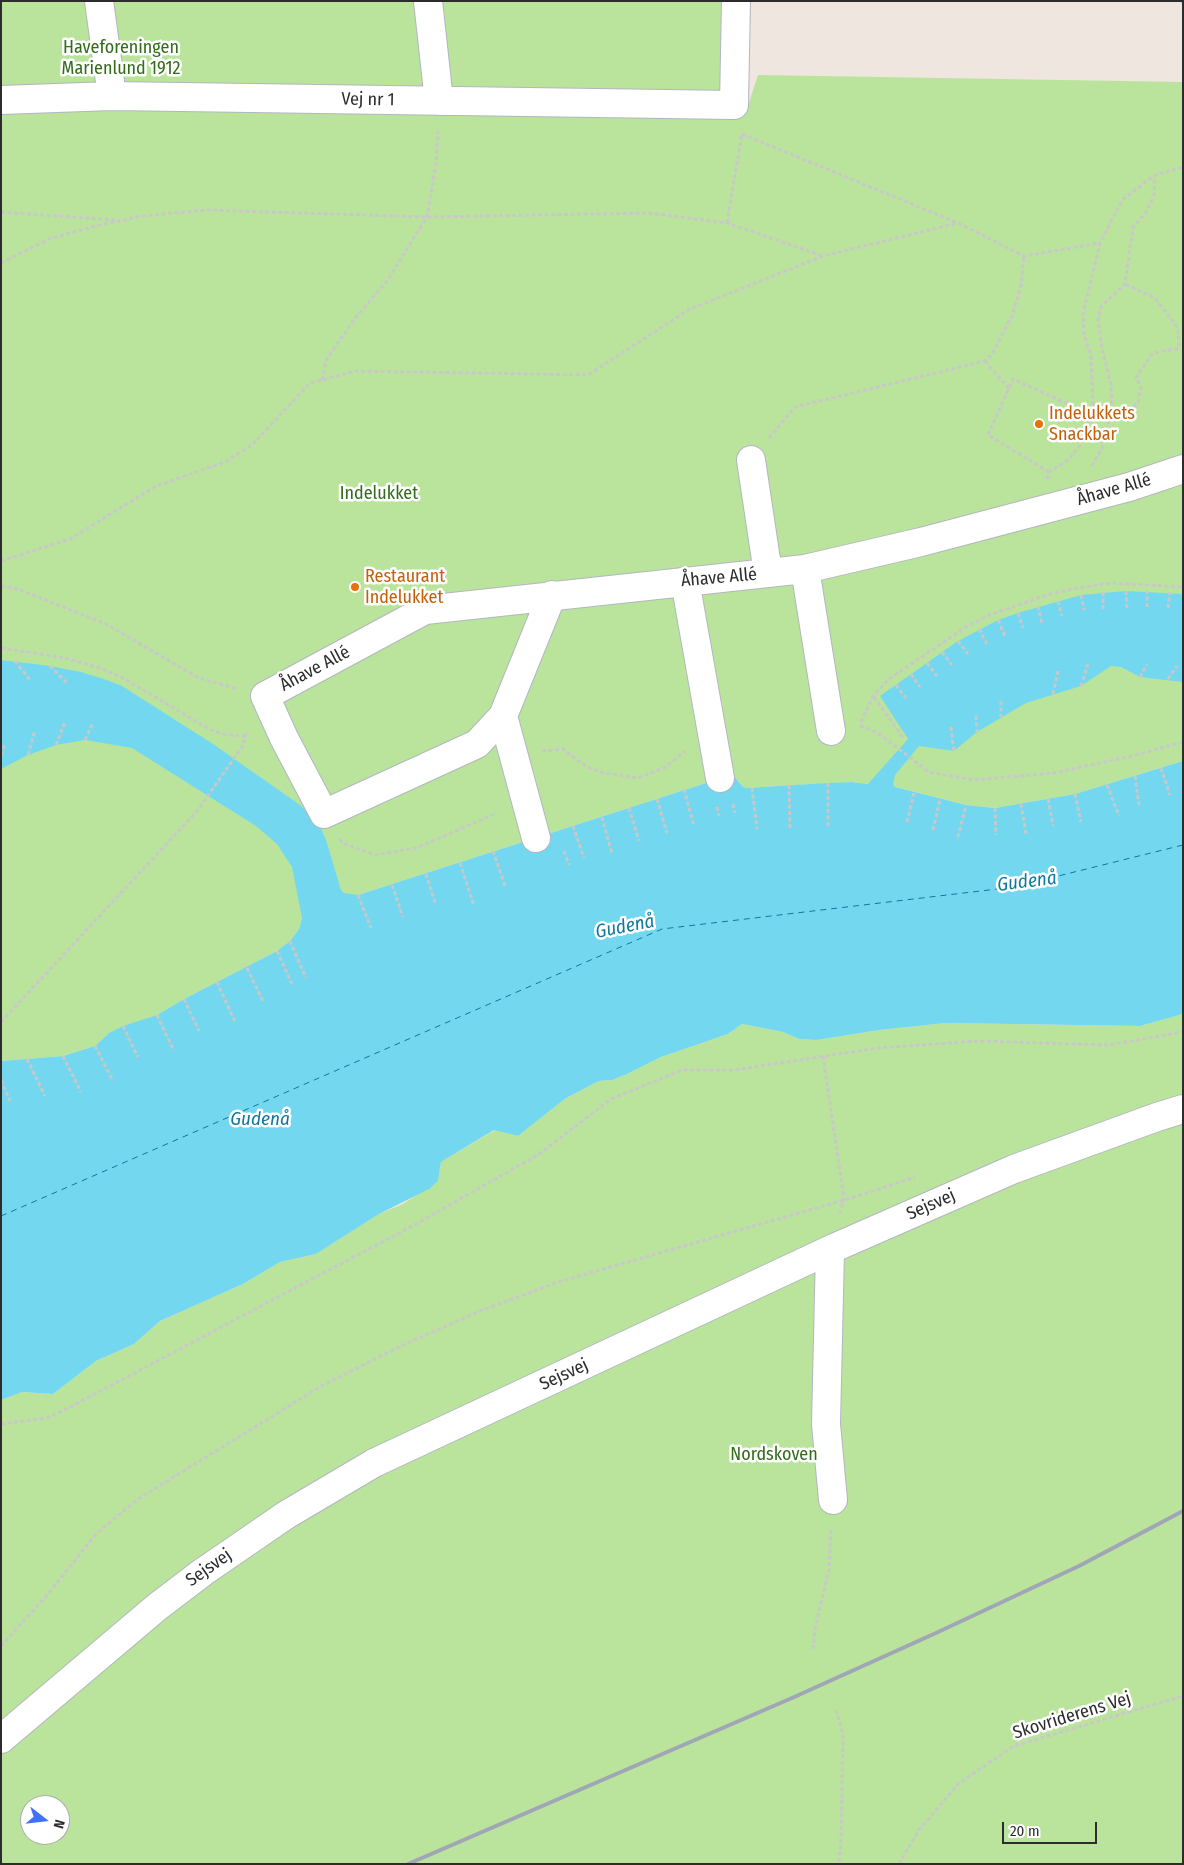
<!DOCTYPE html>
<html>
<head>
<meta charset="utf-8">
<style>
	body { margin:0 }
	#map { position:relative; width:1184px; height:1865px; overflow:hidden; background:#eee6df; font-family:"Fira Sans Condensed",sans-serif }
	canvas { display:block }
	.frame { position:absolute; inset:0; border:2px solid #2c2c2c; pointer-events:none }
	.north { position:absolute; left:20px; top:1795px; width:50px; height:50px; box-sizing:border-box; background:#fff; border:1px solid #ababab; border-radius:50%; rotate:106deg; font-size:14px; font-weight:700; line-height:20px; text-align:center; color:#2c2c2c }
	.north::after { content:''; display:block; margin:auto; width:18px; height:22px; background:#4071fa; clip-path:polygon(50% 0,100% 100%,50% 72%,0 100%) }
	.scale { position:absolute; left:1002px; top:1822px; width:95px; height:22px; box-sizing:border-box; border:2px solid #2c2c2c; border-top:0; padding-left:6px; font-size:15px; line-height:18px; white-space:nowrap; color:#2c2c2c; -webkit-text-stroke:4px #fff; paint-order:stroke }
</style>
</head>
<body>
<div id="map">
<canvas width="1184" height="1865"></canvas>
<div class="frame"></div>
<div class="north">N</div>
<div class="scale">20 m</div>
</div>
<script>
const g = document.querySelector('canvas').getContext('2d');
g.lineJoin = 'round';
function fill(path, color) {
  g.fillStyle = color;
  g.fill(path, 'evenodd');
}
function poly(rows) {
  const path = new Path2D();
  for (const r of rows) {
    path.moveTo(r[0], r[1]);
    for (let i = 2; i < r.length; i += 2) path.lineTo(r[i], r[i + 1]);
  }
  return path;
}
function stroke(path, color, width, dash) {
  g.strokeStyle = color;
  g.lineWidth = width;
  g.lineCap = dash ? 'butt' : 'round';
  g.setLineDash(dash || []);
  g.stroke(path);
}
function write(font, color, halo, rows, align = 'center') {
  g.font = font + ' "Fira Sans Condensed",sans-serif';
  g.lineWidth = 5;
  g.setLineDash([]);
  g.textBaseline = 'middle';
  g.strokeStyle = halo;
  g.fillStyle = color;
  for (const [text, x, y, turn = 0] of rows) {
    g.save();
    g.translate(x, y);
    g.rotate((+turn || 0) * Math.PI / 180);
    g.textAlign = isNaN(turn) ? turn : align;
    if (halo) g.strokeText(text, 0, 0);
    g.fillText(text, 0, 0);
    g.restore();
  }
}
const green = poly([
	[1,1,747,1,747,109,758,75,1183,82,1183,761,1075,794,995,808,966,805,895,787,852,782,746,788,742,786,733,775,728,776,358,895,352,895,302,918,299,929,290,941,277,951,184,999,157,1015,109,1033,95,1046,63,1056,1,1061],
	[1183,1014,1183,1864,1,1864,1,1400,22,1392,53,1394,96,1361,134,1344,160,1321,243,1284,280,1262,316,1254,379,1214,403,1204,438,1181,441,1162,495,1130,518,1136,566,1098,599,1081,612,1080,625,1075,661,1057,728,1034,742,1024,783,1032,799,1039,817,1040,879,1030,946,1023,1140,1026],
	[30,1805,60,1805,60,1835,30,1835]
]);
const water = poly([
	[1126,591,1183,594,1183,682,1140,677,1121,667,1111,666,1081,686,1026,703,977,732,954,751,919,746,895,775,893,784,895,787,966,805,995,808,1075,794,1183,761,1183,1014,1140,1026,946,1023,879,1030,817,1040,799,1039,783,1032,742,1024,728,1034,661,1057,625,1075,612,1080,599,1081,566,1098,518,1136,494,1130,441,1162,438,1181,429,1189,379,1214,316,1254,280,1262,243,1284,160,1321,134,1344,96,1361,53,1394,22,1392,1,1400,1,1061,63,1056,95,1046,109,1033,123,1026,157,1015,184,999,277,951,290,941,299,929,302,918,292,867,277,844,256,826,132,748,85,740,56,745,28,755,1,769,1,660,50,666,81,672,107,680,122,686,213,744,300,805,319,824,326,840,341,890,344,893,358,895,728,776,733,775,742,786,746,788,828,783,852,782,868,784,908,739,880,696,958,641,998,620,1018,613,1081,595]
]);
const ferry = poly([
	[1,1216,662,929,1014,887,1183,845]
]);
const path = poly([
	[1182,1,1183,3],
	[742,134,958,223,1024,256,1100,243],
	[1,212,115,220],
	[727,223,742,134],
	[1,263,49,239,95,226,142,216,207,210,427,217,649,213,727,223,823,256],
	[985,361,1009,389],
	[322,380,326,360,356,317,387,281,427,217,436,163,438,131],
	[1093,405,1112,406],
	[1110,415,1120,416,1138,403,1141,389,1136,377,1153,353,1179,348,1178,328,1155,298,1125,284],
	[769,438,795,407,985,361,992,354,1012,316,1021,286,1024,256],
	[1092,466,1102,448,1112,406,1111,385,1102,348,1098,319,1101,307,1125,284,1133,227,1145,214,1154,196,1155,175],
	[1049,472,988,435,1013,379,1090,414],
	[1047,479,1049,472,1068,460,1080,446,1093,405,1091,355,1084,335,1083,314,1100,243,1122,200,1155,175,1183,167],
	[1,561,70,539,156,486,225,462,252,445,310,383,356,371,588,375,688,310,823,256,958,223],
	[1,586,18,589,106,624,199,678,237,689],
	[1126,591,1127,608],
	[1103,592,1103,609],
	[1081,595,1084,610],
	[1058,601,1062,616],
	[1038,606,1042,623],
	[1147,607,1147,591],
	[1168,608,1170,592],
	[1018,613,1023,628],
	[998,620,1005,636],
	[979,629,987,644],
	[958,641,968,654],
	[1,648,65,658,100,668,123,678,211,730,227,735,245,736],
	[942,652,952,665],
	[15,661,30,680],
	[927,663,937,676],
	[50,666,67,683],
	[911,674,920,687],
	[1140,677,1147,664],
	[1168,679,1177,666],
	[896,685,906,698],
	[1081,686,1088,664],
	[1053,694,1058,671],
	[874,697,904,739],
	[1001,701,1001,717],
	[976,716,977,732],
	[861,722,873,696,889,679,969,625,989,615,1053,593,1083,587,1111,583,1183,587],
	[860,726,872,730,883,737,929,772,974,780,1054,773,1132,756,1183,742],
	[951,727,954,751],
	[85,740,93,723],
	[56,745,65,722],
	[542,751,563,749,587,767,604,773,638,778,666,767,685,751],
	[1,755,5,744],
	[28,755,35,730],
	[1161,768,1170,795],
	[1135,776,1139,805],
	[828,783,828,826],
	[789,785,790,830],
	[1107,785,1119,816],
	[752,788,757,829],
	[684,789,694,826],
	[1075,794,1081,822],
	[657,799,667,833],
	[1048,799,1053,826],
	[733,804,735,813],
	[1021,804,1026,834],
	[717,807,719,816],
	[629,808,639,841],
	[995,808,996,835],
	[602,817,612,854],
	[907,822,914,793],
	[573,826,584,858],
	[933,830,940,799],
	[958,837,966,805],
	[340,839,342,843,376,855,416,848,497,813],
	[493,851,505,886],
	[564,851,569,865],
	[460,863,474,906],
	[426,874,436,905],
	[392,885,403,917],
	[358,895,371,928],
	[290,941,306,978],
	[277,951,292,984],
	[247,968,263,1001],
	[217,982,235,1022],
	[184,999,199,1031],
	[157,1015,174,1051],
	[1,1022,198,810,242,747,247,732],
	[123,1026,138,1057],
	[95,1046,113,1081],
	[63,1056,81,1092],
	[823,1056,844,1199,840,1213],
	[27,1059,45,1096],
	[1,1080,10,1101],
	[1,1424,47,1418,74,1405,416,1224,539,1154,611,1099,682,1070,734,1070,878,1048,977,1041,1109,1045,1183,1032],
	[1,1646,48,1594,96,1534,138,1499,323,1385,403,1345,480,1311,558,1282,858,1196,915,1177],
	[813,1649,815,1629,829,1569,831,1529],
	[836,1710,843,1734,841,1840,839,1864],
	[899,1864,919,1830,959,1783,1014,1746,1183,1696]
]);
const minor = poly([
	[99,1,112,96],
	[428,1,439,101],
	[1,100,112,96,734,105,736,1],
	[751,460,768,573],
	[805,569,831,731],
	[685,581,720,778],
	[503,716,477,744,324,814,284,738,265,696,425,610,805,569,921,542,1129,487,1183,469],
	[536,838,503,716,552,595],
	[830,1250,826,1424,833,1500],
	[1,1739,157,1607,203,1572,286,1515,374,1463,836,1247,1014,1169,1157,1117,1183,1109]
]);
const rail = poly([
	[408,1864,792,1698,936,1633,1079,1566,1183,1511]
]);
const markers = [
	[1039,424,5,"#e8710a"],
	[355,587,5,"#e8710a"]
];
const parkNames = [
	["Haveforeningen",121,48],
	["Marienlund 1912",121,69],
	["Indelukket",379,494],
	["Nordskoven",774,1455]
];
const streetNames = [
	["Vej nr 1",368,100,1],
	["Åhave Allé",1114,490,-16],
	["Åhave Allé",719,578,-5],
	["Åhave Allé",315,669,-28],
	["Sejsvej",931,1205,-24],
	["Sejsvej",564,1375,-25],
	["Sejsvej",209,1568,-35],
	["Skovriderens Vej",1072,1716,-17]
];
const foodNames = [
	["Indelukkets",1049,414],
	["Snackbar",1049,435],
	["Restaurant",365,577],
	["Indelukket",365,598]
];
const waterNames = [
	["Gudenå",1027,882,-7],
	["Gudenå",625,927,-11],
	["Gudenå",260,1120]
];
fill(green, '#bae49c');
fill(water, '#73d8ef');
stroke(ferry, '#0e789f', 1, [6, 5]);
stroke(minor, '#b2b6c0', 30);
stroke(path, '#c8c8c8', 3, [4, 2.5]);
stroke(minor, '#fff', 28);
stroke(rail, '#a1a6b6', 4);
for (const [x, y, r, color] of markers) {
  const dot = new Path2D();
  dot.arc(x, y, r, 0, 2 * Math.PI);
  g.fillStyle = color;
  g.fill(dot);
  stroke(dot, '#fff', 2);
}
write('18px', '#326b1b', '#fff', parkNames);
write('18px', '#2c2c2c', '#fff', streetNames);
write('18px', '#c56008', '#fff', foodNames, 'left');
write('italic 19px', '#0e789f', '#fff', waterNames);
</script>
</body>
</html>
